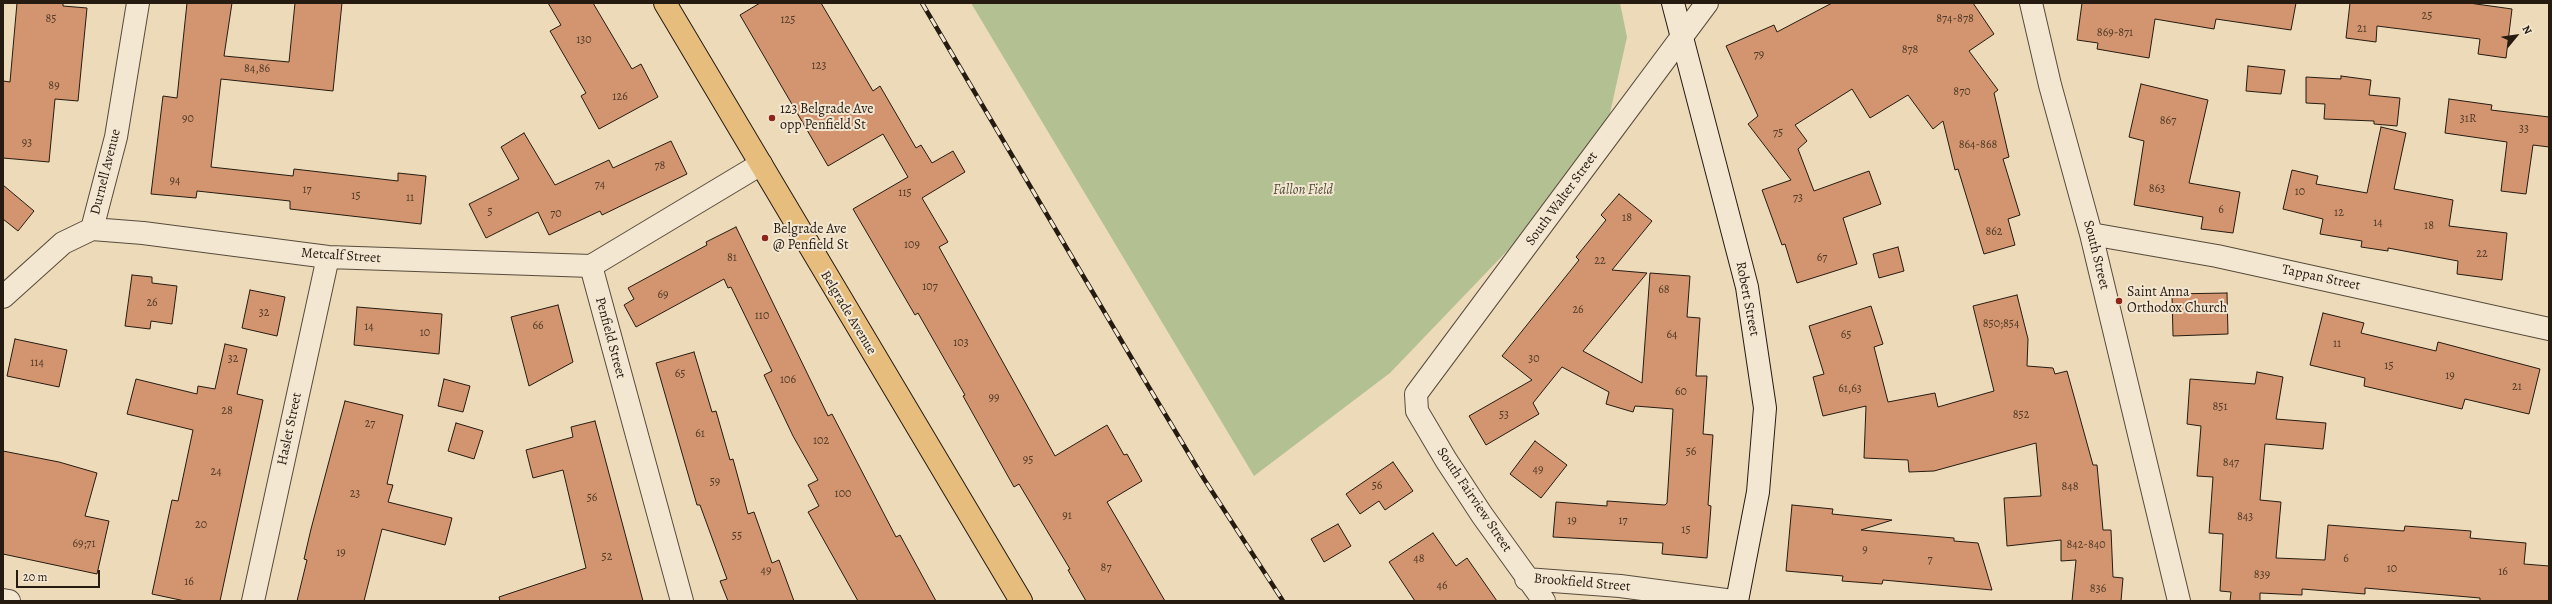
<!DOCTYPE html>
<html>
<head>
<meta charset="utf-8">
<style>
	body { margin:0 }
	#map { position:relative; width:2552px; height:604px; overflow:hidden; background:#eddab9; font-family:Alegreya,serif }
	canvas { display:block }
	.frame { position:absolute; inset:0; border:4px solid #251b11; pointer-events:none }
	.north { position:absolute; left:2496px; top:16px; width:40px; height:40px; -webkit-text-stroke:3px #f3e7d2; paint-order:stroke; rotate:61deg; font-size:11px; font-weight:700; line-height:16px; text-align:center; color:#251b11 }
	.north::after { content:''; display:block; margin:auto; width:14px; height:18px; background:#251b11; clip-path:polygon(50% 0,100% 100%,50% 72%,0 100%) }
	.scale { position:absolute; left:16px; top:570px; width:84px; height:18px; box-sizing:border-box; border:2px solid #251b11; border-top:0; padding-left:5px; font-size:12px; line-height:14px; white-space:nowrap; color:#251b11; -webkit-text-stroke:3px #f3e7d2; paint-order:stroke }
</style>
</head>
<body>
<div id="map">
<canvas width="2552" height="604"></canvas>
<div class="frame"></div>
<div class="north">N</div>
<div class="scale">20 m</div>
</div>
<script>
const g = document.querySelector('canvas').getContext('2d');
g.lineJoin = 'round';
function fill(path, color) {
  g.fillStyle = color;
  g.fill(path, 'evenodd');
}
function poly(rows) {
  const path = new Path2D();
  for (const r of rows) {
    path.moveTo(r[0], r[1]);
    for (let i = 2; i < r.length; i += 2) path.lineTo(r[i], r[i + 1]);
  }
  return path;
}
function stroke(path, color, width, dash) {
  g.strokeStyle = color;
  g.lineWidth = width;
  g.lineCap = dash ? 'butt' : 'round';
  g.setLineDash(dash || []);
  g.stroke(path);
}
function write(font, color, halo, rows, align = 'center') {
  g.font = font + ' Alegreya,serif';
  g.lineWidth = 4;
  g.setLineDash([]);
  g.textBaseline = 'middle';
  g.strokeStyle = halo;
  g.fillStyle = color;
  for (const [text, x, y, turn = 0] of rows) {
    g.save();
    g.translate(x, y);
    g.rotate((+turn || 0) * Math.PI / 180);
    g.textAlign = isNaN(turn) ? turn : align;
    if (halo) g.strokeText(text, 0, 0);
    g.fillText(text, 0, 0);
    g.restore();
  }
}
const green = poly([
	[971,3,1620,3,1627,37,1604,140,1507,251,1390,373,1254,476]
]);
const building = poly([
	[17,3,63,3,63,6,87,8,78,101,55,99,49,162,3,158,3,81,10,82,17,3],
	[187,3,232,3,224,56,289,62,295,3,342,3,333,91,221,79,211,167,293,176,294,169,398,181,398,173,426,176,421,224,290,209,290,201,197,191,196,198,151,194,163,96,177,98,187,3],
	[548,3,593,3,632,69,641,64,658,97,599,129,581,96,586,93,550,31,561,25,548,3],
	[760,3,821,3,873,91,880,86,916,148,921,145,932,163,953,151,965,172,922,198,948,242,939,247,1055,456,1107,425,1124,455,1127,454,1142,481,1107,502,1165,601,1086,601,1068,570,1070,569,1019,484,1014,487,963,396,965,395,918,313,915,315,853,209,908,177,883,134,828,166,740,15,760,3],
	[1832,3,1973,3,1994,34,1969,51,1998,90,1994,93,2009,157,2003,159,2020,215,2008,219,2015,245,1984,254,1958,169,1955,170,1943,121,1933,129,1908,95,1870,118,1852,89,1795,125,1807,141,1798,149,1814,191,1869,171,1881,204,1843,218,1857,264,1797,283,1785,244,1782,245,1762,190,1791,180,1748,124,1758,116,1726,46,1774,25,1777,32,1832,3],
	[2082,3,2296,3,2291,30,2216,19,2214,29,2155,19,2149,58,2097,49,2098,43,2077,40,2082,3],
	[2350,3,2469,3,2512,9,2506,58,2478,54,2480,39,2377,26,2376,42,2346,38,2350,3],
	[2248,66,2285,70,2281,94,2246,91,2248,66],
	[2341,76,2371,80,2369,95,2400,98,2397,126,2374,124,2374,121,2324,119,2325,104,2306,103,2306,77,2341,79,2341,76],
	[2141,84,2208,100,2189,183,2240,192,2233,233,2201,229,2203,217,2134,205,2144,141,2129,137,2141,84],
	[2449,99,2492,105,2491,110,2549,117,2549,147,2533,145,2526,194,2501,191,2507,142,2445,133,2449,99],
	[2381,127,2406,133,2394,189,2453,200,2449,226,2507,233,2502,280,2457,274,2458,261,2388,248,2388,251,2361,247,2362,241,2320,234,2323,219,2283,209,2292,170,2318,176,2316,184,2367,193,2381,127],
	[524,133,555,185,609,160,613,168,671,141,687,174,602,215,600,211,549,235,538,212,486,238,469,204,519,179,501,147,524,133],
	[3,185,34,211,18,231,3,219,3,185],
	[1619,194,1652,221,1612,270,1647,273,1583,351,1642,383,1650,273,1690,276,1687,317,1700,318,1696,376,1707,376,1703,434,1713,435,1708,505,1711,506,1707,558,1662,554,1663,543,1553,537,1556,502,1607,506,1607,501,1665,505,1667,503,1673,409,1635,406,1633,412,1606,404,1609,392,1562,367,1533,403,1539,414,1486,445,1469,416,1532,380,1502,356,1579,260,1576,257,1606,220,1601,215,1619,194],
	[736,227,828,416,832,414,896,537,900,535,936,601,858,601,808,512,819,506,808,485,818,480,793,436,764,375,772,371,731,287,728,288,724,279,636,327,624,305,634,299,628,288,707,245,706,242,736,227],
	[1898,247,1904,271,1879,278,1873,254,1898,247],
	[132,275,152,277,152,283,177,286,172,324,151,321,150,329,125,326,132,275],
	[250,290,285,297,277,336,242,328,250,290],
	[2227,293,2228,334,2173,336,2172,294,2227,293],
	[2017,295,2028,339,2027,366,2053,368,2055,374,2067,371,2093,465,2097,465,2103,530,2111,530,2113,577,2123,578,2121,601,2072,601,2076,560,2061,561,2061,540,2007,546,2004,498,2041,496,2036,443,1934,471,1909,472,1908,460,1864,458,1866,406,1823,416,1813,377,1824,374,1809,326,1871,306,1883,344,1874,347,1888,402,1935,393,1938,407,1994,391,1973,306,2017,295],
	[558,305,573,362,529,386,511,317,558,305],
	[357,307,442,314,439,354,354,345,357,307],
	[2323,313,2364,323,2361,333,2436,351,2438,342,2540,369,2529,414,2465,399,2462,409,2364,386,2365,378,2310,365,2323,313],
	[15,339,67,350,59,387,7,376,15,339],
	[225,344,247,349,237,394,263,400,220,601,185,601,152,594,172,500,178,501,193,430,127,414,136,379,197,394,198,386,215,389,225,344],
	[694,352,712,412,716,411,730,460,733,459,748,514,754,512,772,563,779,560,794,601,728,601,720,581,727,579,700,505,697,505,656,363,694,352],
	[2257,372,2283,377,2276,419,2326,423,2323,449,2265,444,2260,500,2281,502,2276,558,2325,560,2328,525,2404,531,2405,526,2471,531,2470,538,2526,543,2524,564,2549,566,2549,601,2480,601,2480,598,2365,588,2365,594,2302,589,2302,595,2260,593,2260,601,2230,601,2231,592,2220,591,2223,534,2209,533,2213,477,2197,476,2201,426,2187,424,2190,379,2255,384,2257,372],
	[444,379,470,386,463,412,438,406,444,379],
	[345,401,403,415,387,484,393,485,388,502,452,518,445,545,382,529,364,601,297,601,307,560,304,559,311,529,345,401],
	[595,421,643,601,500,601,499,597,586,568,563,470,533,478,526,450,573,437,571,427,595,421],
	[456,423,483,431,474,459,448,451,456,423],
	[1535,441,1567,465,1541,498,1510,474,1535,441],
	[3,451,59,462,97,473,85,516,109,521,97,574,3,554,3,451],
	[1393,462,1413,491,1385,510,1379,501,1360,514,1346,494,1393,462],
	[1792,505,1833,509,1832,514,1892,520,1861,530,1954,538,1954,541,1978,543,1992,590,1883,580,1882,584,1842,581,1843,576,1786,571,1792,505],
	[1338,524,1351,546,1324,562,1311,539,1338,524],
	[1433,533,1456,566,1467,558,1497,601,1415,601,1389,562,1433,533]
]);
const street = poly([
	[2031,3,2050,85,2091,234,2179,601],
	[92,229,143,233,328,257,591,266],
	[2091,234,2217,256,2549,329],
	[3,297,63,243,92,229,116,137,138,3],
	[1526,579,1620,586,1733,601],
	[3,600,9,601],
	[253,601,328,257],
	[682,601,591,266,761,164],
	[1544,601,1482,515,1446,460,1417,411,1416,394,1707,3]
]);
const secondary = poly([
	[1673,3,1747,287,1765,408,1758,492,1737,601]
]);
const primary = poly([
	[665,3,1021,601]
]);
const rail = poly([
	[922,3,1141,374,1204,479,1283,601]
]);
const markers = [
	[772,118,4,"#8f2418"],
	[765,238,4,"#8f2418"],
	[2119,301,4,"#8f2418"]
];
const numberNames = [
	["25",2427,16],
	["85",51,19],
	["874-878",1955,19],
	["125",788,20],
	["21",2362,29],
	["869-871",2115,33],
	["130",584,40],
	["878",1910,50],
	["79",1759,55],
	["123",819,66],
	["84,86",257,69],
	["89",54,86],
	["870",1962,92],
	["126",620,97],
	["90",188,119],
	["31R",2468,119],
	["867",2168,121],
	["33",2524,129],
	["75",1778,133],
	["93",27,143],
	["864-868",1978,145],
	["78",660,166],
	["94",175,181],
	["74",600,185],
	["863",2157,189],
	["17",307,190],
	["10",2300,192],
	["115",905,193],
	["15",356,196],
	["11",410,198],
	["73",1798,198],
	["6",2221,210],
	["5",490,212],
	["12",2339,213],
	["70",556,214],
	["18",1627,218],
	["14",2378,223],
	["18",2429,226],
	["862",1994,232],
	["109",912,245],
	["22",2482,254],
	["81",732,258],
	["67",1822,258],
	["22",1600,261],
	["107",930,287],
	["68",1664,290],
	["69",663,295],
	["26",152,303],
	["26",1578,310],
	["32",264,313],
	["110",762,316],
	["850;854",2001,324],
	["66",538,326],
	["14",369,327],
	["10",425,333],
	["64",1672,335],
	["65",1846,335],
	["103",961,343],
	["11",2337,344],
	["32",233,359],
	["30",1534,359],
	["114",37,363],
	["15",2389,366],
	["65",680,374],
	["19",2450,376],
	["106",788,380],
	["21",2517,387],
	["61,63",1850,389],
	["60",1681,392],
	["99",994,398],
	["851",2220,407],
	["28",227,411],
	["53",1504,415],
	["852",2021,415],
	["27",370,424],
	["61",700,434],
	["102",821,441],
	["56",1691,452],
	["95",1028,460],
	["847",2231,463],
	["49",1538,470],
	["24",216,472],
	["59",715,482],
	["56",1377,486],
	["848",2070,487],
	["23",355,494],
	["100",843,494],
	["56",592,498],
	["91",1067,516],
	["843",2245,517],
	["19",1572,521],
	["17",1623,521],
	["20",201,525],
	["15",1686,530],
	["55",737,536],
	["69;71",84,544],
	["842-840",2086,545],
	["9",1865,550],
	["19",341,553],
	["52",607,557],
	["48",1419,559],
	["6",2346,559],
	["7",1930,560],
	["87",1106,568],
	["10",2392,569],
	["49",766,571],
	["16",2503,572],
	["839",2262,575],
	["16",189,582],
	["46",1442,586],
	["836",2098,589]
];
const poiNames = [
	["123 Belgrade Ave",780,110],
	["opp Penfield St",780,126],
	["Belgrade Ave",773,230],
	["@ Penfield St",773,246],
	["Saint Anna",2127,293],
	["Orthodox Church",2127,309]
];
const streetNames = [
	["Durnell Avenue",106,172,-76],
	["South Walter Street",1562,199,-54],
	["South Street",2096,255,76],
	["Metcalf Street",341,256,4],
	["Tappan Street",2321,278,12],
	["Robert Street",1747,299,79],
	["Belgrade Avenue",848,313,59],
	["Penfield Street",610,338,75],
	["Haslet Street",290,429,-78],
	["South Fairview Street",1474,500,56],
	["Brookfield Street",1582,583,5]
];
const parkNames = [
	["Fallon Field",1303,191]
];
fill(green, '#b3c192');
fill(building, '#d2956f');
stroke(building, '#251b11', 1);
stroke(street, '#574b3b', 24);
stroke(secondary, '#251b11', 24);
stroke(primary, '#251b11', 24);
stroke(street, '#f3e7d2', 22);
stroke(secondary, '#f3e7d2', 22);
stroke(primary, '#e6bd7c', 22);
stroke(rail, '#251b11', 4.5);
stroke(rail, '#f3e7d2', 3, [9]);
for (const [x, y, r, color] of markers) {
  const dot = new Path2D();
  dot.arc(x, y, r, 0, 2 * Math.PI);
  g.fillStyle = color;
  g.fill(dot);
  stroke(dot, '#f3e7d2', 1.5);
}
write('12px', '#503a28', null, numberNames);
write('14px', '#251b11', '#f3e7d2', poiNames, 'left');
write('14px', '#251b11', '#f3e7d2', streetNames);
write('italic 14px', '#504d38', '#f3e7d2', parkNames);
</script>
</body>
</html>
